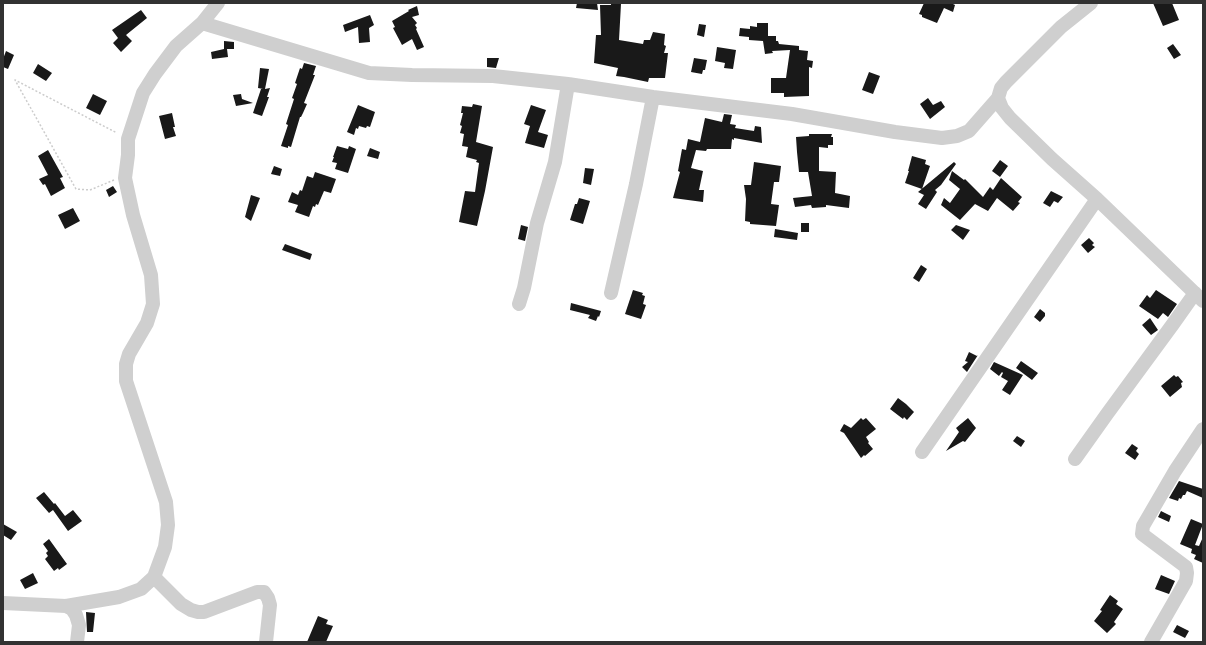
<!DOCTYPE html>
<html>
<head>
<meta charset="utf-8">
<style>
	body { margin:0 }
	#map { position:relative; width:1206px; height:645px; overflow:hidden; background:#fff; font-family:Montserrat,sans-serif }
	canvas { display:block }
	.frame { position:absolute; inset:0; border:4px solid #323232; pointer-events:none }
</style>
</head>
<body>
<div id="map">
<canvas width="1206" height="645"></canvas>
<div class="frame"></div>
</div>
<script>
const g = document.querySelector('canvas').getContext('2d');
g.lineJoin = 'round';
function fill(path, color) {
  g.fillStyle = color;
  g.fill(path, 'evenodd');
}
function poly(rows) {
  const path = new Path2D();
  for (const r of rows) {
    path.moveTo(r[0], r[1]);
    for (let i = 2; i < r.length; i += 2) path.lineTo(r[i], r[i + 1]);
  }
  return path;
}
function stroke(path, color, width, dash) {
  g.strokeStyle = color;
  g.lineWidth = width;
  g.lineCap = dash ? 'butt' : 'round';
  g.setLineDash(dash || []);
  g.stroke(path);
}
const building = poly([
	[577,3,597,3,598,10,576,8],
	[924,3,951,3,955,5,953,12,944,8,937,23,922,17,922,15,919,14],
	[1153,3,1172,3,1179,20,1163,26],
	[611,4,621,4,619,40,643,44,644,40,650,40,653,32,665,34,664,45,666,46,664,53,668,53,665,78,649,78,648,82,624,77,616,76,618,68,594,63,596,35,601,35,600,5,611,5],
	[417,6,419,15,412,17,417,23,415,25,417,28,416,29,424,47,417,50,412,39,402,45,393,28,395,27,392,21,409,11,408,10],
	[141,10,147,18,126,35,132,41,121,52,113,43,118,38,112,30],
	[370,15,374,25,369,28,370,42,359,43,358,27,345,32,343,25],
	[757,23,768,23,768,36,776,36,776,41,778,41,779,44,799,46,799,50,808,51,807,60,813,61,812,68,809,67,809,96,784,97,784,93,771,93,771,78,786,78,790,50,772,51,773,53,765,54,763,41,749,40,749,37,739,36,740,28,750,29,750,26,757,27],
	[699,24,706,25,704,37,697,35],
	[224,41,234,42,234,49,227,49,228,57,212,59,211,52,224,49],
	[1173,44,1181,55,1174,59,1167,48],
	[717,47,736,50,733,69,724,68,725,63,715,61],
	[6,51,14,55,8,69,3,67,3,59],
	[487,58,499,58,496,68,487,67],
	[694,58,707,60,705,70,703,70,702,74,691,72],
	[304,63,316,66,313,75,315,75,304,103,307,104,303,113,301,117,300,117,291,147,288,146,288,148,281,146,288,125,286,124,294,99,292,98,297,84,295,83,300,68,302,69],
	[38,64,52,73,46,81,33,73],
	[260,68,269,69,265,89,270,88,267,97,269,97,262,116,253,113,261,89,263,89,258,88],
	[869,72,880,76,873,94,862,90],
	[93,94,107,101,100,115,86,108],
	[241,94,242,99,253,103,236,106,233,95],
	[928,98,933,105,941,101,945,107,930,119,920,104],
	[473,104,482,106,476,142,493,147,485,191,477,226,459,222,465,191,475,192,479,163,476,162,477,160,466,157,468,147,462,146,464,134,460,133,462,126,460,125,463,113,461,113,462,106,472,107],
	[358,105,375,112,370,127,367,126,366,128,359,126,358,129,356,128,354,135,347,132],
	[531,105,546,110,538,132,548,135,544,148,525,143,530,126,524,124],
	[172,113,175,127,173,127,176,136,165,139,159,116],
	[724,114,732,115,730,124,736,125,735,128,754,131,755,126,761,127,762,143,734,138,734,140,732,139,731,149,707,149,706,151,696,150,691,168,703,171,699,190,704,190,703,202,673,198,680,172,678,171,682,149,686,150,688,139,700,142,705,118,722,122],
	[809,134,832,134,831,137,833,137,833,145,828,145,828,148,819,147,819,171,836,172,835,193,850,196,849,208,826,205,826,207,812,208,811,205,795,207,793,198,812,196,808,172,799,172,797,152,796,137,809,136],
	[337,146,348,149,349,146,356,149,348,173,335,169,337,163,332,162,334,157,333,157],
	[370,148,380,152,378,159,367,156],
	[48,150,63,177,60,178,65,188,51,196,45,184,43,185,39,179,48,175,38,156],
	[912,156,926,160,925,164,930,166,922,189,905,183,909,171,908,171],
	[1000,160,1008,166,1000,177,992,171],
	[754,162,781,166,779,182,774,182,771,204,779,205,776,226,750,224,750,222,745,221,746,199,744,185,751,185],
	[954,162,956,164,941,185,935,190,937,192,926,209,918,204,924,195,918,192],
	[274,166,282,169,280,176,271,174],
	[585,168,594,169,591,185,583,183],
	[952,171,964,180,965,179,983,197,990,187,993,190,1001,178,1022,197,1018,202,1020,203,1013,211,997,198,988,211,975,204,960,220,941,205,944,198,950,203,960,189,949,180],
	[315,172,336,179,331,193,324,191,318,205,316,204,315,207,313,206,309,217,295,212,298,205,288,202,292,192,298,195,300,190,302,191,307,176,313,178],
	[113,186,117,192,109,197,106,190],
	[1051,191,1063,197,1058,203,1054,201,1050,207,1043,203],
	[251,195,260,198,251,221,245,217],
	[579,198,590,201,583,224,570,220,575,204,577,204],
	[73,208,80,221,65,229,58,215],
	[801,223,809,223,809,232,801,232],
	[521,225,528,227,525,241,518,239],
	[956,225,970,230,963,240,951,230],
	[775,229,798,233,797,240,774,237],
	[1089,238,1094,243,1092,245,1095,247,1088,253,1081,245],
	[285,244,312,254,310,260,282,250],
	[921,265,927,269,919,282,913,278],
	[633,290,643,293,642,295,645,296,643,304,646,305,641,319,625,314],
	[1156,290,1177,304,1168,317,1163,313,1158,319,1139,306,1147,295,1150,298],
	[571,303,601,311,599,317,598,316,596,321,588,318,590,315,570,310],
	[1040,309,1045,313,1045,316,1040,322,1034,317],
	[1150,318,1158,330,1151,335,1142,325],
	[969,352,977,356,978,355,967,372,962,367,968,362,965,361],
	[1021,361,1038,373,1032,380,1016,368],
	[994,362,1023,375,1010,395,1002,390,1008,381,1001,377,1003,373,1002,372,999,376,990,369],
	[1174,375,1176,377,1178,376,1183,382,1181,383,1182,387,1170,397,1161,386],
	[898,398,906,404,914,412,907,420,904,417,903,419,890,409],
	[861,418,863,420,866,418,876,429,866,437,869,442,868,443,873,449,865,456,864,455,861,458,844,433,840,431,844,424,851,428],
	[968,418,976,428,965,442,963,441,946,451,959,432,956,428],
	[1017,436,1025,441,1021,447,1013,441],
	[1132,444,1138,448,1136,451,1139,454,1135,460,1125,453],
	[1179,481,1203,489,1203,498,1187,491,1185,495,1183,495,1181,499,1179,498,1178,501,1169,498],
	[44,492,54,504,55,503,65,516,73,510,82,521,68,531,53,510,49,513,36,498],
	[1161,511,1171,516,1169,522,1158,517],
	[1191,519,1203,524,1195,545,1199,546,1203,537,1203,563,1194,559,1196,555,1191,553,1192,549,1180,544],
	[3,524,17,532,11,540,3,535],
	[49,539,67,564,59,570,58,568,54,571,45,559,48,556,46,553,48,551,43,544],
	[33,573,38,583,25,589,20,580],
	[1161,575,1175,581,1169,594,1155,589],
	[1110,595,1118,601,1116,604,1123,609,1114,622,1116,624,1107,633,1094,621,1102,611,1100,610],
	[86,612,95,613,93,632,87,632],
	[318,616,328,620,326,624,333,626,329,635,326,642,307,642],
	[1177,625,1189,631,1185,638,1173,632]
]);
const path = poly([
	[114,180,90,190,76,189,15,80,117,133]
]);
const minor = poly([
	[1091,3,1061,27,1006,82,1001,88,998,98,1002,108,1010,118,1052,159,1097,199,1203,301],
	[202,23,369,73,412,75,493,76,568,84,653,97,792,114,895,132,942,138,957,136,969,131,998,98],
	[611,293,636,184,653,97],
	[519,304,524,288,537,223,555,162,568,84],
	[922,452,1097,199],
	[1075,459,1107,414,1173,324,1195,293],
	[154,577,181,604,191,610,198,612,204,612,257,592,264,592,268,598,270,605,266,642],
	[3,603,66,606,119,597,141,589,154,577,165,547,168,525,166,502,126,381,126,364,129,354,147,323,153,304,151,275,133,215,125,178,128,155,128,139,143,93,155,74,176,46,202,23,218,3],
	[66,606,72,609,76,615,79,625,77,642],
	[1151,642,1186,581,1187,573,1186,567,1142,534,1143,526,1175,471,1203,429]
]);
fill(building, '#191919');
stroke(path, '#ccc', 1.5, [2, 2]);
stroke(minor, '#cfcfcf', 14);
</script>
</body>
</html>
